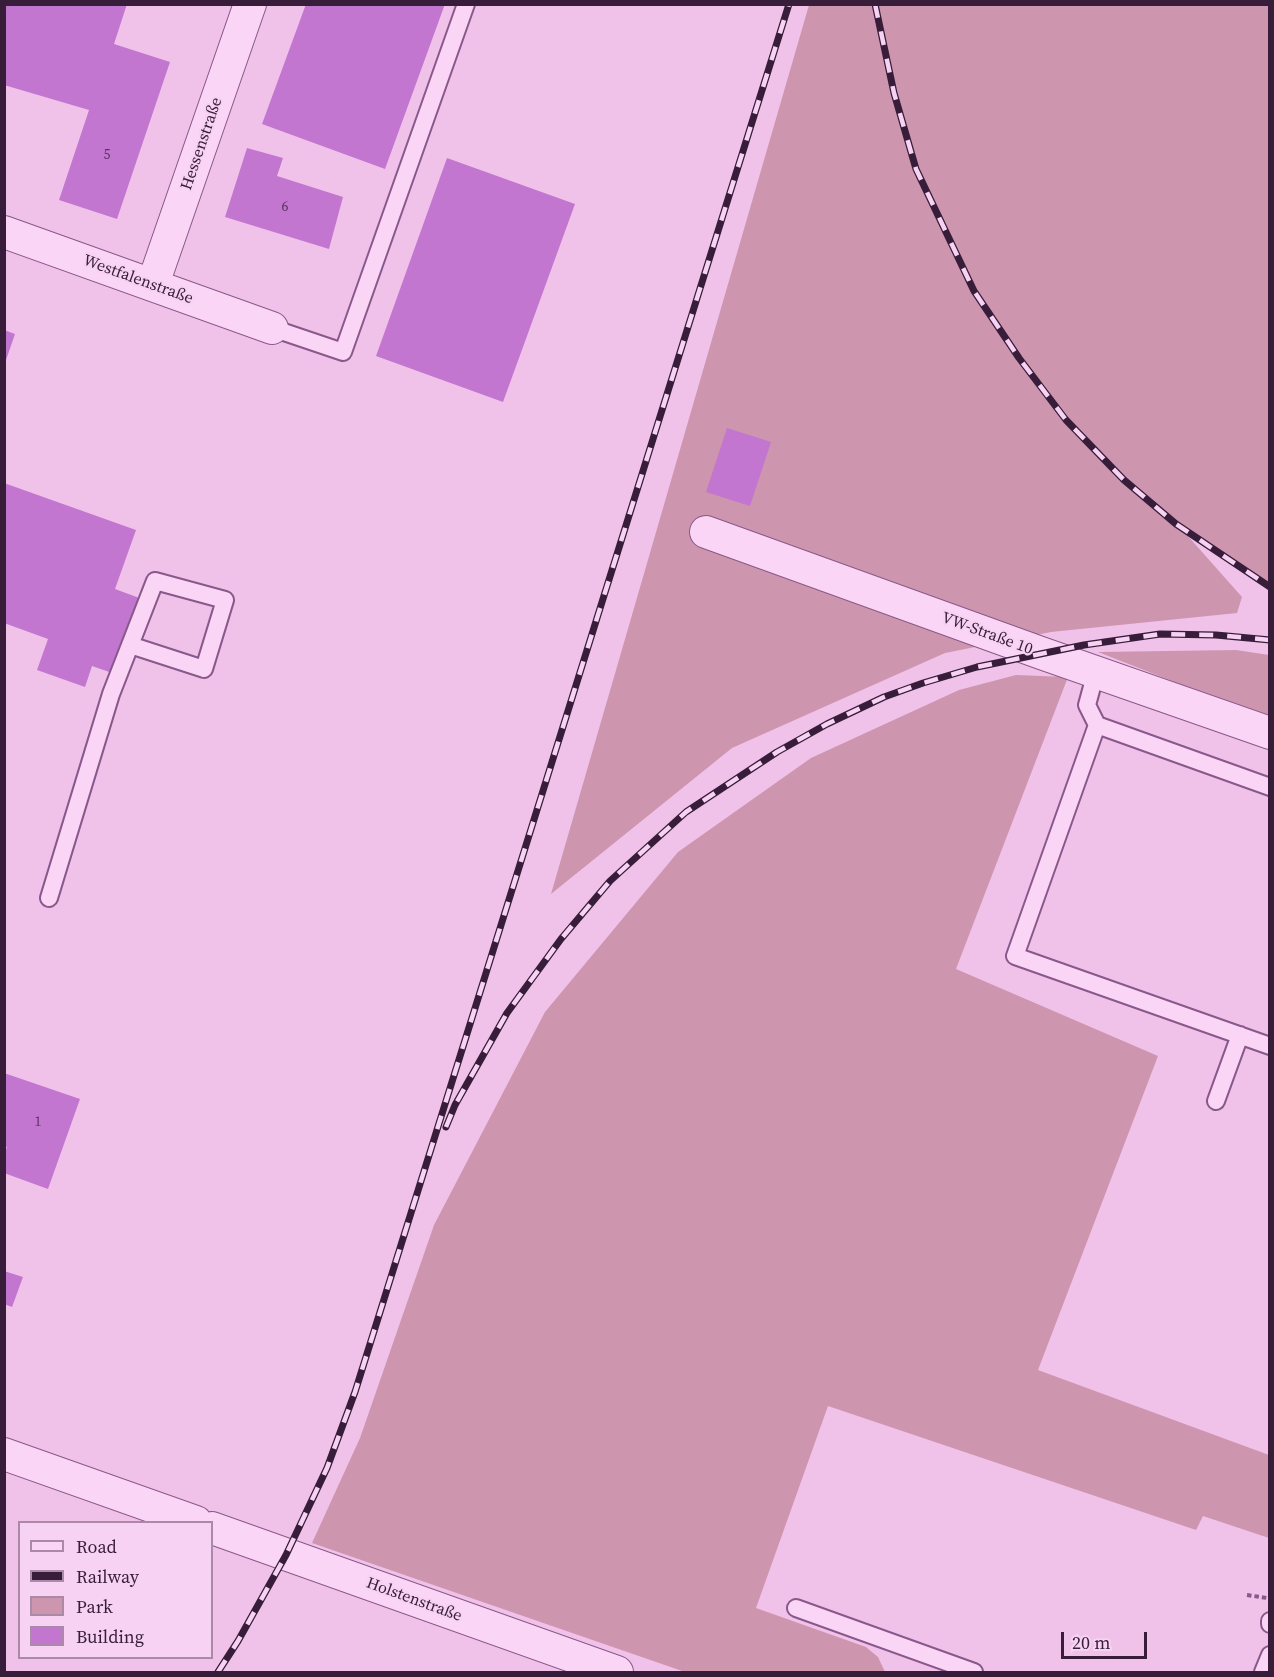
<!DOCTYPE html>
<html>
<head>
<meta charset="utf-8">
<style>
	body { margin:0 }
	#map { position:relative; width:1274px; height:1677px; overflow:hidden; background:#f0c2ea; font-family:"Source Serif 4",serif }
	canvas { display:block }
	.frame { position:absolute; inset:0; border:6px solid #371d3a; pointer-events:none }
	.legend { position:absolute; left:18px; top:1521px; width:195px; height:138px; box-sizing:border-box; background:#f7d2f2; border:2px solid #aa8aa8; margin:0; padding:8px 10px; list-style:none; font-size:18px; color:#371d3a }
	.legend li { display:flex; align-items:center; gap:12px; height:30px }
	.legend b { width:30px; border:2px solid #aa8aa8 }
	.scale { position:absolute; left:1061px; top:1632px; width:86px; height:27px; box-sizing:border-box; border:3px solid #371d3a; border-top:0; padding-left:8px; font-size:18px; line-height:21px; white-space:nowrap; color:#371d3a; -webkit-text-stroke:4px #f7d2f2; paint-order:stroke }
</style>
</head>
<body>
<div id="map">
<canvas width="1274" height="1677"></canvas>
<div class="frame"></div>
<ul class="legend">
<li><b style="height:8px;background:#fad5f5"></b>Road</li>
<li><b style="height:8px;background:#371d3a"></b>Railway</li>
<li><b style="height:16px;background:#ce95af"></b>Park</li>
<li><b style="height:16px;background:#c276d0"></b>Building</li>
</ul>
<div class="scale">20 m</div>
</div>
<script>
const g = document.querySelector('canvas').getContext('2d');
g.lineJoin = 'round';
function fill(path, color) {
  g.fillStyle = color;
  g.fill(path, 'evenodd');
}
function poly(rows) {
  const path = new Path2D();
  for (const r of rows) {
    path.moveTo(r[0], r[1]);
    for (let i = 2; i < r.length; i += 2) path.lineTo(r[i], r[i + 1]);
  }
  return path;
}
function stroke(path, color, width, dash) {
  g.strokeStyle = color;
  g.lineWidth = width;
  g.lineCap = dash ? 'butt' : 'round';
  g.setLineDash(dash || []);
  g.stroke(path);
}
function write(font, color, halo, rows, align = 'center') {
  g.font = font + ' "Source Serif 4",serif';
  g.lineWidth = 4.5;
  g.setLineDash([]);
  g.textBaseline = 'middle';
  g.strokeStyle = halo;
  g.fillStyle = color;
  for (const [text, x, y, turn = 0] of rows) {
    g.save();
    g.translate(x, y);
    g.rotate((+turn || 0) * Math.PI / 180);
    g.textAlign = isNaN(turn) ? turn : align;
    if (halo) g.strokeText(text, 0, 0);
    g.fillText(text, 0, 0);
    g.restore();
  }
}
const green = poly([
	[809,5,1269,5,1269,587,1179,526,1242,597,1237,613,1051,632,945,653,732,748,551,894],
	[1236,650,1269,655,1269,719,1098,652],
	[1016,675,1068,677,956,969,1158,1056,1038,1370,1269,1455,1269,1538,1203,1516,1196,1530,828,1406,756,1608,866,1647,878,1657,885,1672,685,1672,312,1543,360,1438,434,1225,545,1012,678,852,811,758,959,690]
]);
const building = poly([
	[4,4,127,4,114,44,170,62,117,219,59,200,89,110,4,85],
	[306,4,445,4,385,169,262,124],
	[247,148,283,158,277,176,343,197,329,249,225,217],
	[447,158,575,204,503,402,376,356],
	[4,330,15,334,5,363,4,363],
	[727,428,771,442,750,506,706,492],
	[4,483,136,530,115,589,142,599,115,674,92,666,85,687,37,670,48,639,4,623],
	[4,1073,80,1099,48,1189,4,1173,4,1154,7,1147,4,1146],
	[4,1271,23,1277,12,1307,4,1304]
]);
const path = poly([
	[1247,1595,1267,1598]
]);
const lane = poly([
	[272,328,343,352,466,4],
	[1096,672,1087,705,1097,725,1270,787],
	[1097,725,1015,956,1270,1046],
	[49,898,111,694,155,581,225,600,204,669,130,645],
	[1216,1101,1240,1035],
	[796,1608,974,1672],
	[1270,1621,1270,1624],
	[1263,1672,1270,1655]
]);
const street = poly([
	[4,232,272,328],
	[153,284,250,4],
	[706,532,1041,653,1270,733],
	[4,1454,196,1522],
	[212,1528,617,1672]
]);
const rail = poly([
	[875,4,894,93,916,169,974,291,1019,358,1066,420,1124,480,1176,524,1270,587],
	[446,1127,455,1105,507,1013,561,939,610,881,686,812,777,752,827,724,884,697,923,683,977,667,1084,645,1160,634,1216,635,1270,640],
	[218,1672,238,1641,286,1555,327,1468,355,1392,789,4]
]);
const numberNames = [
	["5",107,155],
	["6",285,207],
	["1",38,1122]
];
const streetNames = [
	["Hessenstraße",202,144,-71],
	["Westfalenstraße",138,280,20],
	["VW-Straße 10",987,634,20],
	["Holstenstraße",414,1600,20]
];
fill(green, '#ce95af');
fill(building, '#c276d0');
stroke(lane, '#89588a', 20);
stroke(street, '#89588a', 34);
stroke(path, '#89588a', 4, [4.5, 3]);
stroke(lane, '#fad5f5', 16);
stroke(street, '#fad5f5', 32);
stroke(rail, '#371d3a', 7);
stroke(rail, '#f7d2f2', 4.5, [14]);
write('14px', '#5a3360', null, numberNames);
write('16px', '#371d3a', '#f7d2f2', streetNames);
</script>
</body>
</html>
